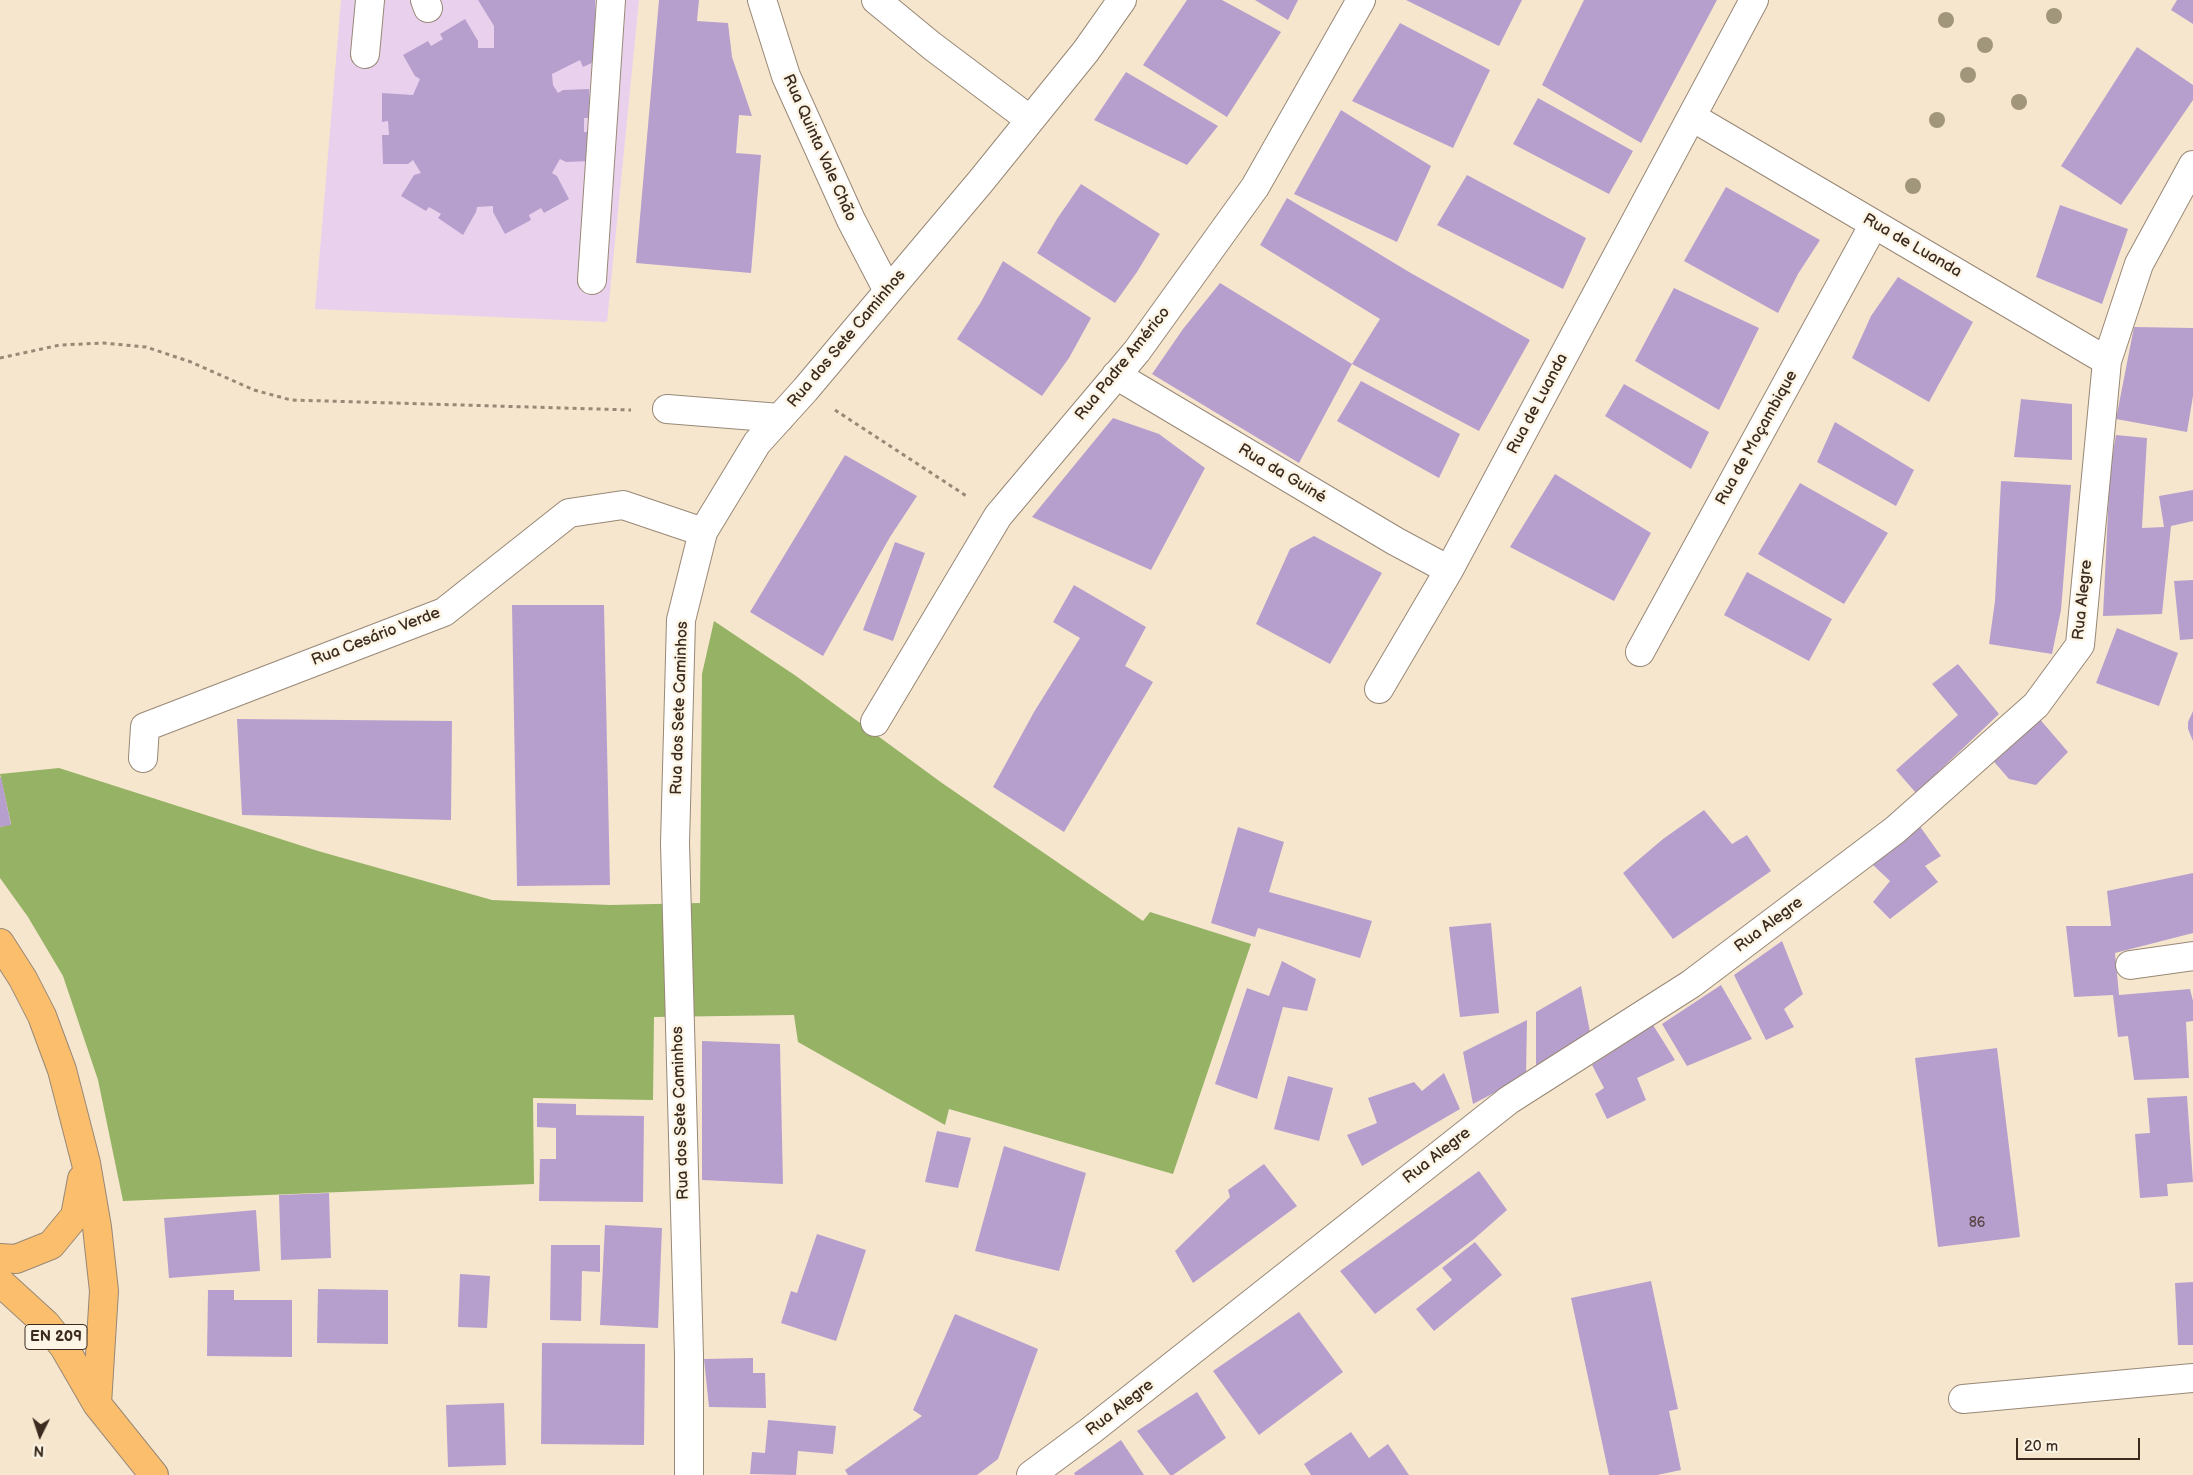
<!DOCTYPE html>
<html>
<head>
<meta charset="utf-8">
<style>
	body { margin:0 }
	#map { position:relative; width:2193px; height:1475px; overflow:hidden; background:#f6e6ce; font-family:"Balsamiq Sans",sans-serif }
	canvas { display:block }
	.north { position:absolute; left:15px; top:1410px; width:50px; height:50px; -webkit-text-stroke:4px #fcf5e5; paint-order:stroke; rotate:184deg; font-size:14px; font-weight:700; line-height:20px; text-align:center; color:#3b2a1e }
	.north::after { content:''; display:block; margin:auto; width:18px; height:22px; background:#3b2a1e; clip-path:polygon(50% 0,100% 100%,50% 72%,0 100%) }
	.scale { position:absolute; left:2016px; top:1438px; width:124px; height:22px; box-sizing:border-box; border:2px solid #3b2a1e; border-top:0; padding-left:6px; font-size:15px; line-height:18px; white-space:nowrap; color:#3b2a1e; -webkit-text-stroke:4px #fcf5e5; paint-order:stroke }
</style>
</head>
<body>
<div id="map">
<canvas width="2193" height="1475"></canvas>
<div class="north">N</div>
<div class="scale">20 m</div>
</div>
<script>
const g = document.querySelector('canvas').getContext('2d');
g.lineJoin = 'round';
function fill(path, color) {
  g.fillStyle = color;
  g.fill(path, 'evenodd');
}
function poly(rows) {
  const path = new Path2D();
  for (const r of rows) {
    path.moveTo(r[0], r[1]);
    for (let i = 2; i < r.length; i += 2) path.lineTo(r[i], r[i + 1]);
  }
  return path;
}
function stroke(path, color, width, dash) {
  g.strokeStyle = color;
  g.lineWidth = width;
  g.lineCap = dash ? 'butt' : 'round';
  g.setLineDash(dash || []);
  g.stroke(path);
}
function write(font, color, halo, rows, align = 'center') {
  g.font = font + ' "Balsamiq Sans",sans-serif';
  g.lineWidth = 5;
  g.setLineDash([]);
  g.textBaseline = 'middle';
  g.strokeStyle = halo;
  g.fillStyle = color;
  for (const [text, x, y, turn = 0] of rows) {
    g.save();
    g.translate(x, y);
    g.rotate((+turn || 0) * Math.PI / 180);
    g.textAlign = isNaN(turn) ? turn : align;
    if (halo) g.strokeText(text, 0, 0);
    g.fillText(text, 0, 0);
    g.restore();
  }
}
const built = poly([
	[341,0,639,0,607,322,315,309]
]);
const forest = poly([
	[714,621,796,676,942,783,1143,921,1150,912,1251,944,1173,1174,949,1109,945,1125,798,1042,794,1015,654,1017,653,1100,533,1098,534,1184,123,1201,98,1080,63,976,28,917,0,878,0,827,11,824,0,774,59,768,318,851,492,900,610,905,700,903,702,674]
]);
const building = poly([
	[478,0,595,0,596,61,583,67,580,60,552,74,553,85,558,93,563,90,589,89,590,118,584,118,584,132,590,132,591,161,566,162,560,159,552,173,557,176,569,199,544,213,541,208,529,215,531,220,505,234,493,212,493,206,477,207,476,212,463,235,438,218,441,214,429,207,426,211,401,196,414,175,421,173,413,160,408,164,383,164,382,135,389,135,388,121,382,122,382,93,413,95,420,79,415,76,403,55,428,41,431,46,443,39,440,34,465,19,478,41,478,48,494,48,494,26],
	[659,0,699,0,697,21,728,23,732,57,752,116,739,115,736,153,761,155,751,273,636,263],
	[1187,0,1222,0,1281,32,1227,117,1143,65],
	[1255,0,1298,0,1288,20],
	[1406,0,1522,0,1499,46],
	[1584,0,1717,0,1641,143,1542,85],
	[2177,0,2193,0,2193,24,2171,10],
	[1400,23,1490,70,1453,148,1352,101],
	[2137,47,2193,85,2193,100,2121,205,2061,166],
	[1126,72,1218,126,1187,165,1094,120],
	[1538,98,1633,151,1609,194,1513,144],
	[1341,110,1431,166,1397,242,1294,194],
	[1467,175,1586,238,1563,289,1437,225],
	[1081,184,1160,234,1137,272,1115,303,1037,253,1057,219],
	[1726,187,1820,240,1798,274,1778,313,1684,261],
	[1287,198,1409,272,1530,340,1479,431,1352,364,1380,319,1260,245],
	[2060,205,2128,229,2102,304,2036,277],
	[1003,261,1091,318,1069,358,1042,396,957,339,981,302],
	[1898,277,1973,322,1929,402,1852,358,1871,316],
	[1220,283,1352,364,1299,463,1152,374,1183,329],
	[1674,288,1759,328,1719,410,1635,361],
	[2134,327,2193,328,2193,396,2187,432,2116,419],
	[1361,381,1460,434,1439,478,1337,421],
	[1624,384,1709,432,1691,469,1605,416],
	[2021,399,2072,404,2072,460,2014,457],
	[1113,418,1159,434,1205,468,1151,570,1032,517],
	[1835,422,1914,470,1896,506,1817,462],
	[2116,435,2147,438,2142,528,2164,527,2159,496,2193,490,2193,521,2171,526,2162,614,2103,616,2110,470],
	[845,455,917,496,890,537,823,656,750,612],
	[1555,474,1651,533,1614,601,1510,547],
	[2001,481,2071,485,2061,610,2052,654,1989,644,1995,601],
	[1800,483,1888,533,1844,604,1758,554],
	[1314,536,1382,573,1330,664,1256,624,1290,549],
	[895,542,925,553,893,641,863,630],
	[1747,572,1832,619,1809,661,1724,615],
	[2193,580,2193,639,2180,640,2174,581],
	[1074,585,1146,627,1125,666,1153,682,1064,832,993,787,1034,712,1080,638,1053,622],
	[512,605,604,605,610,885,517,886],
	[2117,628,2178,653,2159,706,2096,683],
	[1958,664,1999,714,1916,793,1896,770,1958,715,1932,684],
	[2193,711,2193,741,2188,729,2188,722],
	[2038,717,2068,752,2036,785,2009,779,1989,756],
	[237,719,452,721,451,820,242,815],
	[1,777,11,825,0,827,0,778],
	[1704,810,1732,844,1747,835,1771,871,1673,939,1623,873,1663,839],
	[1919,825,1941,856,1925,866,1938,882,1890,919,1873,902,1890,881,1873,865],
	[1238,827,1284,842,1269,892,1372,921,1360,958,1258,928,1255,937,1211,923],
	[2193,873,2193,933,2115,953,2119,995,2190,989,2193,1001,2193,1021,2186,1022,2189,1078,2134,1080,2128,1036,2118,1037,2113,995,2074,997,2066,926,2111,926,2107,891],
	[1491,923,1499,1013,1460,1017,1449,927],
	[1782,941,1803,994,1784,1009,1794,1027,1766,1040,1734,975],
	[1282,961,1316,979,1307,1011,1283,1007,1257,1099,1215,1084,1247,988,1269,996],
	[1721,985,1752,1039,1687,1066,1662,1024],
	[1581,986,1591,1037,1536,1066,1536,1012],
	[1527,1020,1526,1076,1473,1104,1463,1052],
	[1653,1025,1675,1060,1637,1078,1646,1100,1607,1119,1595,1094,1604,1088,1592,1065],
	[702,1041,780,1044,783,1184,702,1180],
	[1997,1048,2020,1237,1938,1247,1915,1058],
	[1444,1073,1460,1109,1362,1166,1347,1135,1377,1123,1368,1098,1414,1082,1422,1091],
	[1288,1076,1333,1088,1319,1141,1274,1129],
	[2187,1096,2193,1182,2167,1184,2168,1196,2140,1198,2135,1134,2150,1133,2147,1098],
	[537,1103,576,1104,576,1115,644,1116,643,1202,539,1201,540,1159,556,1159,556,1128,537,1127],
	[937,1131,971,1138,958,1188,925,1182],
	[1004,1146,1086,1173,1059,1271,975,1251],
	[1264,1164,1297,1206,1193,1283,1175,1251,1230,1197,1228,1190],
	[1479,1171,1507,1210,1474,1239,1375,1314,1340,1271],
	[329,1193,331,1258,281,1260,279,1195],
	[256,1210,260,1271,169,1278,164,1218],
	[605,1225,662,1228,658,1328,600,1325],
	[817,1234,866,1250,836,1341,781,1323,791,1291,797,1293],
	[1475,1242,1502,1275,1434,1331,1416,1309,1452,1280,1442,1268],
	[551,1245,600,1245,600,1272,582,1271,581,1321,550,1320],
	[460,1274,490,1276,487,1328,458,1327],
	[1651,1281,1678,1409,1669,1411,1681,1470,1657,1475,1609,1475,1571,1298],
	[2193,1282,2193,1345,2178,1345,2175,1283],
	[318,1289,388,1290,388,1344,317,1343],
	[208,1290,234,1290,234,1300,292,1300,292,1357,207,1356],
	[1299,1312,1343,1372,1259,1435,1213,1371],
	[955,1314,1038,1349,998,1459,977,1475,848,1475,845,1470,922,1416,913,1410],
	[542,1343,645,1344,644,1445,541,1444],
	[753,1358,753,1373,765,1373,766,1408,709,1407,704,1359],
	[1197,1392,1226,1438,1173,1475,1170,1475,1137,1431],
	[504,1403,506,1465,448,1467,446,1405],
	[768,1420,836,1426,833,1454,798,1451,796,1475,750,1474,752,1452,765,1453],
	[1351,1432,1369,1458,1388,1444,1409,1475,1311,1475,1304,1464],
	[1121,1440,1144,1475,1075,1475,1074,1473]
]);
const path = poly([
	[0,358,60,345,103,343,146,347,191,362,254,390,291,400,631,410],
	[835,410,968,497]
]);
const minor = poly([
	[425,0,428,8],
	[762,0,786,76,851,220,888,291],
	[876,0,932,46,1029,119],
	[365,54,370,0],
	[1692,117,2107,361],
	[592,280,611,0],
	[1116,375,1395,541,1449,570],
	[667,409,780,418],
	[1640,652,1874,224],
	[1379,689,1449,570,1754,0],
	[875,722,998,516,1137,351,1255,187,1361,0],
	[143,758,145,727,444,612,569,513,623,505,703,532],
	[2130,965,2193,956],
	[1963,1399,2193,1378],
	[689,1475,689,1356,675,843,681,620,703,532,757,443,805,390,981,181,1086,51,1122,0],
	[1031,1475,1089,1432,1509,1100,1691,984,1895,830,2036,705,2080,645,2107,361,2139,264,2193,165]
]);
const major = poly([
	[0,943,23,979,42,1016,62,1070,86,1163,97,1227,104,1291,97,1404],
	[0,1258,16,1259,51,1245,75,1216,82,1179],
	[0,1282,46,1324,64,1347,97,1404,154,1475]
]);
const trees = [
	[2054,16],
	[1946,20],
	[1985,45],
	[1968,75],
	[2019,102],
	[1937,120],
	[1913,186]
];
const numberNames = [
	["86",1977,1223]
];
const shields = [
	[56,1337,62]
];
const shieldNames = [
	["EN 209",56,1337]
];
const streetNames = [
	["Rua Quinta Vale Chão",819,148,66],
	["Rua de Luanda",1912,246,30],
	["Rua dos Sete Caminhos",847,339,-50],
	["Rua Padre Américo",1123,364,-51],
	["Rua de Luanda",1538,404,-62],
	["Rua de Moçambique",1757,438,-61],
	["Rua da Guiné",1282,474,31],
	["Rua Alegre",2083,600,-84],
	["Rua Cesário Verde",376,637,-21],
	["Rua dos Sete Caminhos",680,708,-88],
	["Rua Alegre",1769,925,-37],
	["Rua dos Sete Caminhos",681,1113,-92],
	["Rua Alegre",1437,1156,-38],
	["Rua Alegre",1120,1408,-38]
];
fill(built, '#e9d1ed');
fill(forest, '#95b265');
fill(building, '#b79fcd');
stroke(minor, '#988876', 30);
stroke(major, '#988876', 30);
stroke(path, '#988876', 3, [4, 4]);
stroke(minor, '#fff', 28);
stroke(major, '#fabe6d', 28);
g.fillStyle = '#a19679';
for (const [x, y] of trees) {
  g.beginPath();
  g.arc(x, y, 8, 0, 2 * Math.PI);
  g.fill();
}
write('14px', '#5a474a', null, numberNames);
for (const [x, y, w] of shields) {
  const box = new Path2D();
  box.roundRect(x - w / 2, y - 12.5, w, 25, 4);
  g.fillStyle = '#fcf5e5';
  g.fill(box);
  stroke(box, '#3b2a1e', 1);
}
write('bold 15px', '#3b2a1e', null, shieldNames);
write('16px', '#3b2a1e', '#fcf5e5', streetNames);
</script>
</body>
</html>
